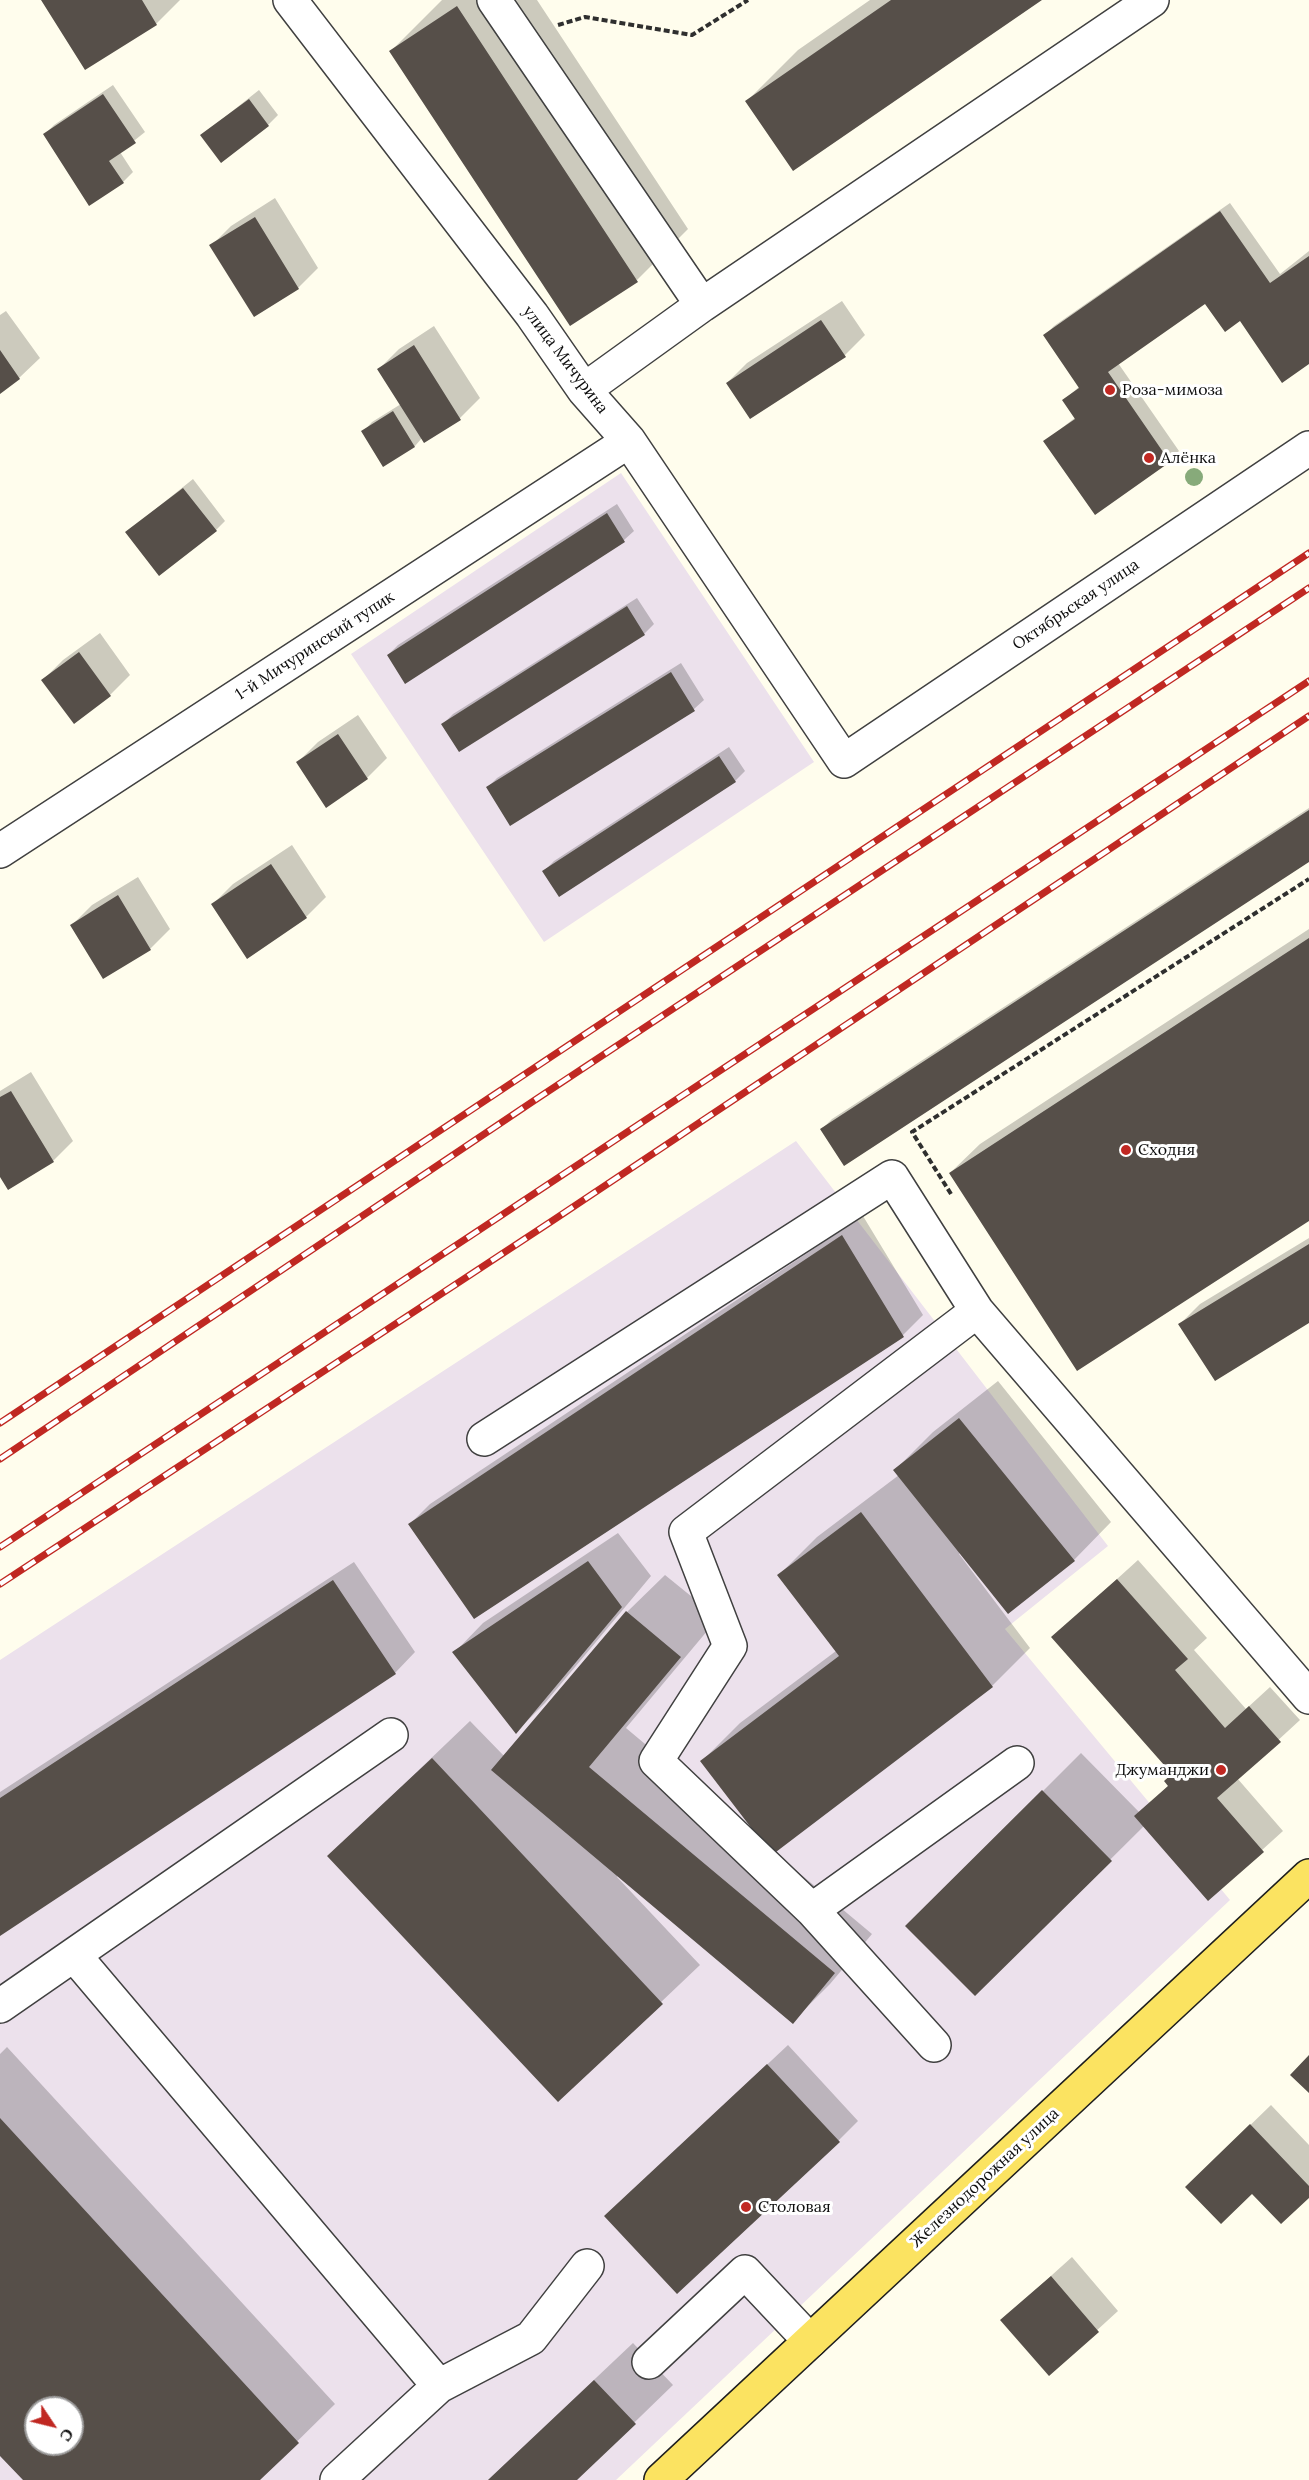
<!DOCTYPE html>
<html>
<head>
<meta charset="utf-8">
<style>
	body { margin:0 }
	#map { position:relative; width:1309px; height:2480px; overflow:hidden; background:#fffded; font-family:Lora,serif }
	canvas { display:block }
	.north { position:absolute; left:24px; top:2396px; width:60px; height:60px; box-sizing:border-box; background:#fff; border:2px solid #9e9e9e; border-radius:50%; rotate:125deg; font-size:16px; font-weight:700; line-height:24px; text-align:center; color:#0d0d0d }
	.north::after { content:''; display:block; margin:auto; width:21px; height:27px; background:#c02822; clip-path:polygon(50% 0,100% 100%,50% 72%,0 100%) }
</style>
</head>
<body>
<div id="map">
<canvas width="1309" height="2480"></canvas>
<div class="north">С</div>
</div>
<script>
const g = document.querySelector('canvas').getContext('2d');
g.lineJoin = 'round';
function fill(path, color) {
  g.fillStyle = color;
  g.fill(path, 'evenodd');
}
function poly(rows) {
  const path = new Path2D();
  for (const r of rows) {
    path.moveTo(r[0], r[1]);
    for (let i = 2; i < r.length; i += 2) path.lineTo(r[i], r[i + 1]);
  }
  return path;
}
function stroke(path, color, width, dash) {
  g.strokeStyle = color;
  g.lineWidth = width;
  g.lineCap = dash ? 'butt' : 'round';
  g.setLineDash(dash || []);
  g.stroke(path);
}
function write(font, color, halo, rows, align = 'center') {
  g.font = font + ' Lora,serif';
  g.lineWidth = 6;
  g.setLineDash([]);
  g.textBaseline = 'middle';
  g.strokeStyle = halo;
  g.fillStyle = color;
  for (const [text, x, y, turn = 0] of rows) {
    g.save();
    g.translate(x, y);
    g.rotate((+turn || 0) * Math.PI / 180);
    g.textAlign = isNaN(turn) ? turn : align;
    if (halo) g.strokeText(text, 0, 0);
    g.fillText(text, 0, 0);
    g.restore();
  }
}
const industrial = poly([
	[621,473,814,762,544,942,351,654],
	[796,1141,1108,1546,1005,1629,1230,1900,616,2480,0,2480,0,1660],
	[36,2408,72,2408,72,2444,36,2444]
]);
const shadow = poly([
	[42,0,180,0,156,24,85,68],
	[442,0,537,0,688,229,637,280,391,51],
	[870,0,1040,0,747,101,798,50],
	[113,85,145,132,120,152,133,172,123,182,90,204,45,134,54,125],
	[259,90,278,115,268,125,202,135],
	[275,198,318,268,298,288,211,246,231,226],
	[1230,203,1280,274,1309,251,1309,362,1240,319,1205,302,1118,363,1179,451,1169,461,1045,441,1076,417,1064,400,1080,386,1045,335,1054,326],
	[842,301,865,335,845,355,727,383,747,363],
	[6,311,40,358,19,378,0,392,0,315],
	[434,326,480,398,460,418,422,438,415,446,384,465,363,432,372,422,401,404,379,369,399,349],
	[193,479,225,521,216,530,127,532],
	[617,504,634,531,624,540,405,681,388,655,398,645],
	[637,598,654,624,644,634,443,724,453,714],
	[100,633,130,675,110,695,43,680,63,660],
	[681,663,704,700,694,709,511,824,488,787,497,778],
	[358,715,387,758,367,778,298,762,318,742],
	[729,747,745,771,735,781,544,871,554,861],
	[1309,808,1309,860,822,1129,832,1119],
	[292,845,326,897,306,917,213,904,233,884],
	[138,877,170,929,150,949,72,925,92,905],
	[1309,929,1309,1220,950,1173,980,1144],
	[31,1072,73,1141,53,1161,0,1174,0,1091],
	[863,1216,923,1315,903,1335,410,1524,430,1504],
	[1309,1238,1309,1321,1180,1324,1200,1304],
	[998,1381,1111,1522,1074,1560,961,1552,959,1554,1030,1648,992,1686,774,1852,872,1934,830,1984,792,2022,618,1875,617,1877,700,1965,558,2100,329,1856,470,1721,505,1757,627,1612,665,1575,718,1618,626,1728,763,1843,702,1761,740,1723,836,1651,779,1575,817,1537,899,1475,895,1470,933,1432],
	[618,1533,651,1576,545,1703,516,1732,454,1653,483,1623],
	[1138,1560,1207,1638,1194,1650,1246,1709,1270,1687,1300,1720,1237,1778,1283,1831,1208,1899,1144,1826,975,1994,908,1926,1081,1753,1140,1813,1169,1785,1173,1774,1053,1637],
	[354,1562,415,1652,395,1673,0,1934,0,1792],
	[788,2045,858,2121,838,2141,627,2196],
	[7,2047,335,2404,258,2480,25,2480,0,2453,0,2054],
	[36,2408,72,2408,72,2444,36,2444],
	[1271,2105,1309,2145,1309,2196,1252,2192,1207,2167],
	[1072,2257,1118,2311,1049,2374,1002,2320],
	[633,2343,673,2385,575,2480,488,2480]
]);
const building = poly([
	[41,0,142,0,157,25,85,70],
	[891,0,1042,0,793,171,745,101],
	[457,6,638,282,570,326,389,51],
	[103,94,136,143,109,161,124,183,89,206,43,134],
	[249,99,269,126,221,163,200,135],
	[1220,211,1270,283,1309,256,1309,364,1282,383,1240,321,1225,332,1205,304,1108,372,1170,462,1095,515,1043,441,1075,419,1062,400,1079,388,1043,335],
	[255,217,299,289,254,317,209,245],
	[821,320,846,357,750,419,726,383],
	[414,345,461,420,424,443,377,369],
	[0,350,20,379,0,394],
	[393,411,415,447,383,467,361,431],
	[183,488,217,531,159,576,125,532],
	[607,513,625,542,405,684,387,655],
	[627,606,645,635,459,752,441,724],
	[79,652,111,696,74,724,41,680],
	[671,672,695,711,510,826,486,787],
	[338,734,368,779,326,808,296,762],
	[719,756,736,782,559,897,542,871],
	[1309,810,1309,862,844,1166,820,1129],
	[271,864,307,918,247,959,211,904],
	[118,895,151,950,103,979,70,925],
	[1309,938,1309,1221,1077,1371,949,1173],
	[11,1091,54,1162,8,1190,0,1177,0,1097],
	[842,1235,904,1337,474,1619,408,1524],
	[1309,1244,1309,1323,1215,1381,1178,1324],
	[959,1418,1075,1561,1008,1614,893,1470],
	[861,1512,993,1687,772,1855,700,1761,839,1656,777,1575],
	[588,1561,622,1607,516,1734,452,1652],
	[1117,1579,1188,1659,1175,1670,1225,1728,1249,1706,1281,1742,1217,1798,1264,1852,1208,1901,1134,1816,1168,1786,1164,1781,1172,1774,1051,1637],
	[333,1580,396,1674,0,1936,0,1798],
	[626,1611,681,1657,589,1767,835,1973,793,2024,491,1770],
	[432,1758,663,2004,558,2102,327,1856],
	[1042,1790,1112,1861,975,1996,905,1926],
	[1309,2055,1309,2093,1290,2075],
	[767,2064,840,2142,677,2294,604,2216],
	[0,2118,299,2443,260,2480,23,2480,0,2456],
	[36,2408,72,2408,72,2444,36,2444],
	[1250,2124,1309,2186,1309,2198,1281,2224,1252,2194,1221,2224,1185,2187],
	[1051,2276,1099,2332,1049,2376,1000,2320],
	[594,2380,636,2424,577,2480,488,2480]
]);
const path = poly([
	[558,25,585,17,692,35,748,0],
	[951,1194,912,1132,1309,879]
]);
const minor = poly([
	[290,0,532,315,584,390,629,441,844,761,1309,448],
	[494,0,702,305],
	[584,390,702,305,1152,0],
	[0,851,629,441],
	[977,1311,686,1532,730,1646,656,1761,812,1910,1017,1763],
	[484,1439,892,1177,977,1311,1309,1697],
	[812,1910,934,2045],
	[74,1955,439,2386,337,2480],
	[0,2006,391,1735],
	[649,2362,745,2272,810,2341],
	[439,2386,531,2338,587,2266]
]);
const major = poly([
	[661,2480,1309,1876]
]);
const rail = poly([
	[0,1423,1309,553],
	[0,1459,532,1102,1309,588],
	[0,1547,1309,681],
	[0,1584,552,1221,1309,716]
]);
const trees = [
	[1194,477]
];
const markers = [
	[1110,390,6,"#c02822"],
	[1149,458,6,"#c02822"],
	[1126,1150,6,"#c02822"],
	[1221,1770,6,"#c02822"],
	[746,2207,6,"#c02822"]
];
const streetNames = [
	["улица Мичурина",565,360,53],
	["Октябрьская улица",1076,605,-34],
	["1-й Мичуринский тупик",315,646,-33],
	["Железнодорожная улица",985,2178,-43]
];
const poiNames = [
	["Роза-мимоза",1122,390],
	["Алёнка",1161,458],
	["Сходня",1138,1150],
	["Джуманджи",1209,1770,"right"],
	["Столовая",758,2207]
];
fill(industrial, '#ece1ec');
fill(shadow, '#0003');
fill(building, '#564f49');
stroke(minor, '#404040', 36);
stroke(major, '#1e1e1e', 36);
stroke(path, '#2f2f2f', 4, [6, 3]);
stroke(minor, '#fff', 33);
stroke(major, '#fbe361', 33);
stroke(rail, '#c02822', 7);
stroke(rail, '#fff', 4.5, [14]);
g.fillStyle = '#87aa7a';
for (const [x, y] of trees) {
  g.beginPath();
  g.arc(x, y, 9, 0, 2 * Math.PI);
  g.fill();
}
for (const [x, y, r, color] of markers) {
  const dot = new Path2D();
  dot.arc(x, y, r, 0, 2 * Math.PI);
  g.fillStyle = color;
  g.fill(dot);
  stroke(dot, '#fff', 2);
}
write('16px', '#0d0d0d', '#fff', streetNames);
write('16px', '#0d0d0d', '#fff', poiNames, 'left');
</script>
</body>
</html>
